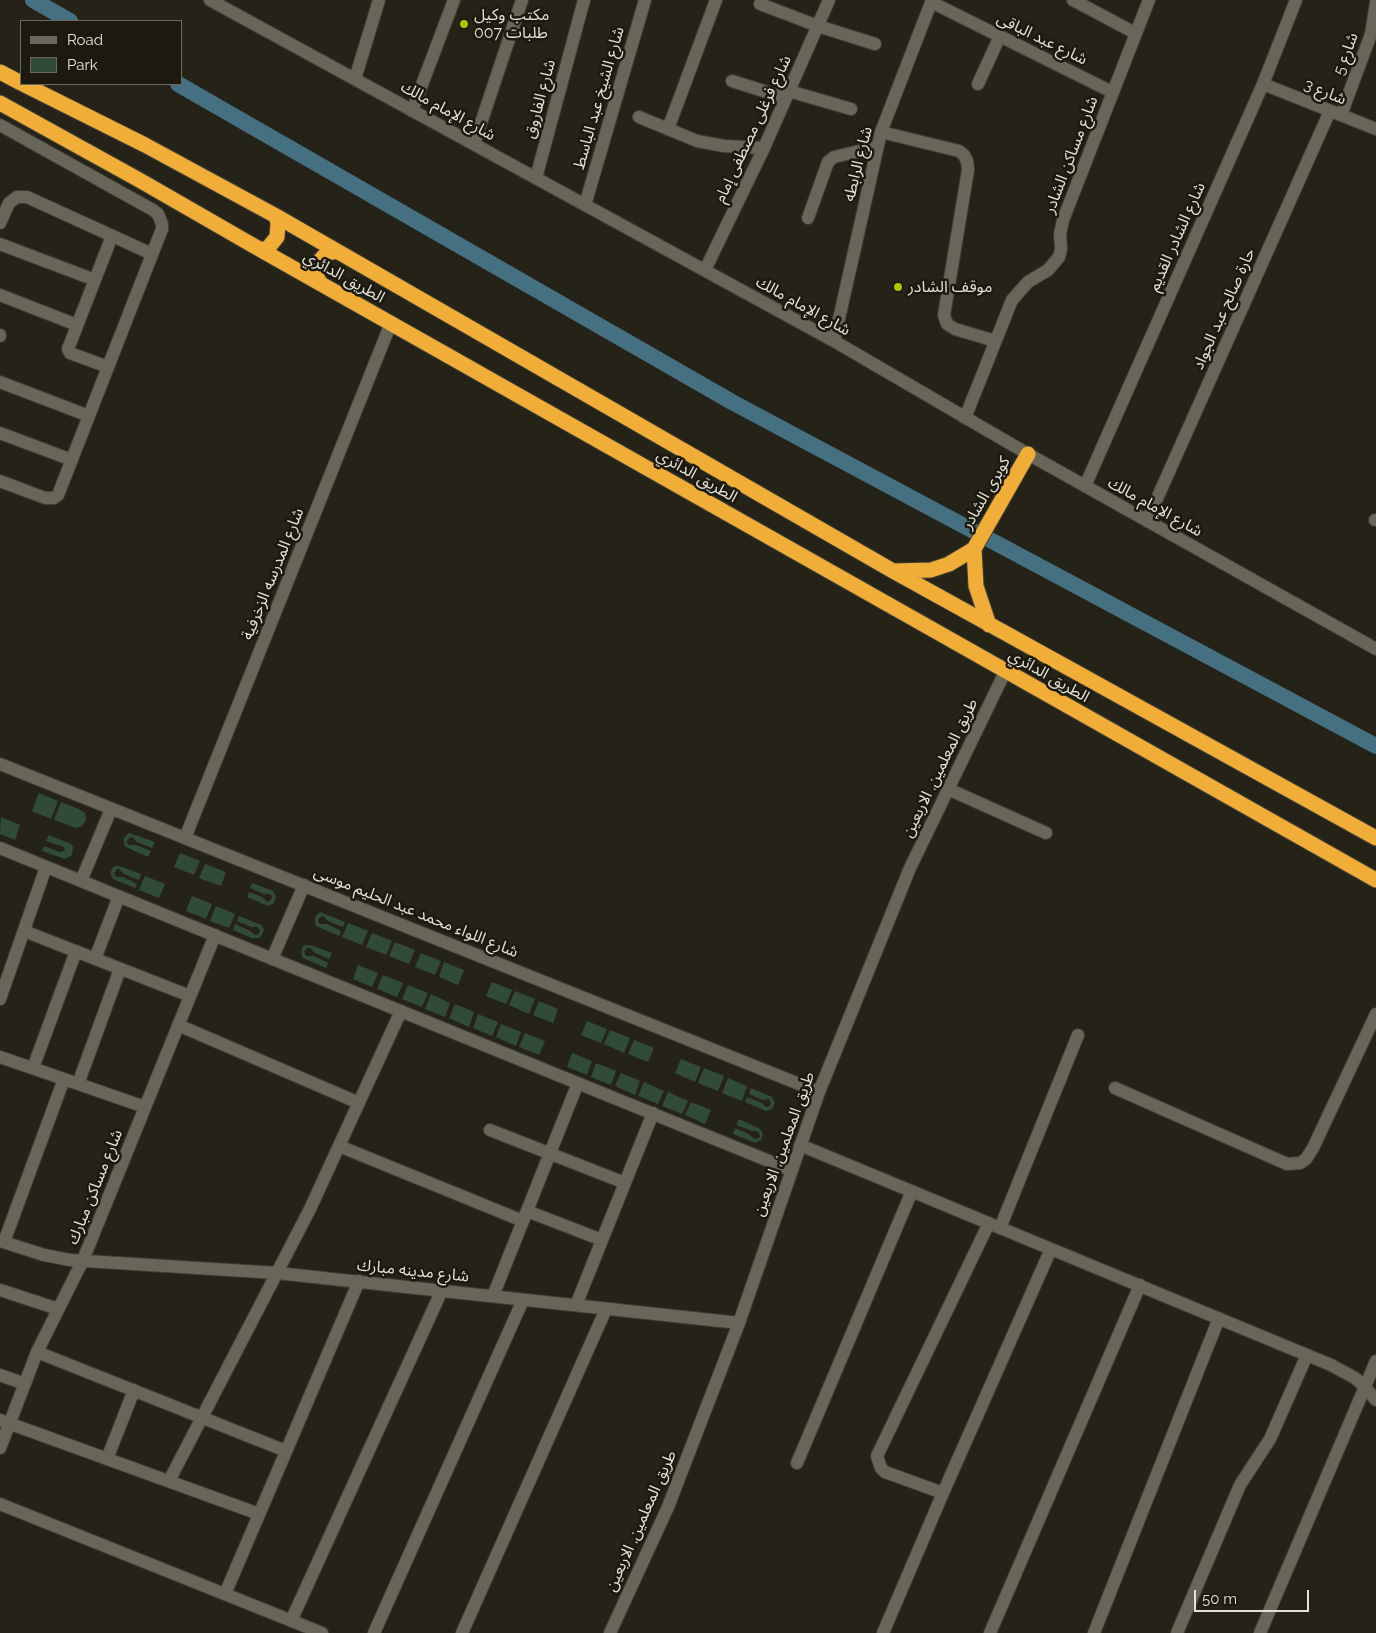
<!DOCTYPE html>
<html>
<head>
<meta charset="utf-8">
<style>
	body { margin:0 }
	#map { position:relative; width:1376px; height:1633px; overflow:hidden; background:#252318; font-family:Raleway,sans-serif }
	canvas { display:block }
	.legend { position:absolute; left:20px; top:20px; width:162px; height:65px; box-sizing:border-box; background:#1c1a0f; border:1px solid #6b6960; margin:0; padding:6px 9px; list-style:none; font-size:15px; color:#e1e0d9 }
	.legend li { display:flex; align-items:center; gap:10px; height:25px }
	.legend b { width:25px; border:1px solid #6b6960 }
	.scale { position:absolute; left:1194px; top:1590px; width:115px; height:22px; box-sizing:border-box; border:2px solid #e1e0d9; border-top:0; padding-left:6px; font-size:15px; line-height:18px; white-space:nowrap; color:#e1e0d9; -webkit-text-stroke:4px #1c1a0f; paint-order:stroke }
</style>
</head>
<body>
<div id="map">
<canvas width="1376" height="1633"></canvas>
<ul class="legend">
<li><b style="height:6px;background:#686659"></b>Road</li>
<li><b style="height:14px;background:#314c36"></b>Park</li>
</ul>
<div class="scale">50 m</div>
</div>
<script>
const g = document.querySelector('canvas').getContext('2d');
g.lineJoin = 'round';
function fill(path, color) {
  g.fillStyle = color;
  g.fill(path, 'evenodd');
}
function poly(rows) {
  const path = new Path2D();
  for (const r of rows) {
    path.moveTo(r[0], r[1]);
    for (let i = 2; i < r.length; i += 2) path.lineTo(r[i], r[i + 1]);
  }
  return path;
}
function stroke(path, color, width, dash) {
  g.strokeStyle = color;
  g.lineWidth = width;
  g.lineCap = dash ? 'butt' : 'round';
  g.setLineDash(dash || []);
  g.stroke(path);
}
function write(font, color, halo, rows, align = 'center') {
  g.font = font + ' Raleway,"Noto Sans Arabic",sans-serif';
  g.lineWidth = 5;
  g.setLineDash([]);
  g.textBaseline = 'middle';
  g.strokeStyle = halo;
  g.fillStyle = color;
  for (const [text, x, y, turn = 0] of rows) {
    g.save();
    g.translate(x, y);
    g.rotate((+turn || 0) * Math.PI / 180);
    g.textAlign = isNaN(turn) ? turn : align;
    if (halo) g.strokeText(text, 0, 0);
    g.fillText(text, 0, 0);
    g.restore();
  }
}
const green = poly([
	[39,793,58,801,51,819,32,811],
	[61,802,79,809,85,813,86,820,82,826,76,828,54,820],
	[1,817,20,825,15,840,0,834],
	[129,833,155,842,152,848,137,842,132,837,128,839,127,843,129,845,136,845,151,851,148,857,126,847,124,844,124,838],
	[49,835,71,844,73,847,72,855,65,859,42,851,44,846,60,852,65,851,64,847,46,841],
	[180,853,200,861,194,875,174,867],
	[205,864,226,872,221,886,199,878],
	[116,866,119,866,141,874,139,880,124,874,119,869,117,869,114,873,116,877,123,877,137,884,135,888,113,879,110,873,113,867],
	[145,876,165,884,159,898,139,890],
	[252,883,273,891,276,897,274,903,268,906,247,897,249,892,262,897,267,902,271,900,272,896,270,894,264,894,250,888],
	[192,896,212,904,206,919,186,911],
	[216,906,235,914,229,928,210,921],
	[320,912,345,922,343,927,328,921,323,916,319,918,318,922,320,924,327,924,341,931,339,936,316,926,315,923,315,917],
	[239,916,261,925,264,930,261,937,259,938,252,938,233,930,235,924,250,931,255,935,257,935,260,932,258,927,251,927,237,921],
	[348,923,368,931,362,945,342,937],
	[372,933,392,941,386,955,366,947],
	[395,942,415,950,409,964,389,956],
	[306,945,310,945,332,953,329,959,315,953,310,948,307,948,304,952,306,956,314,956,328,963,326,968,303,958,301,952,303,946],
	[421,953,441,961,435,975,415,967],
	[444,962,464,970,458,985,439,977],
	[358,965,378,973,372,987,353,979],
	[383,975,403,983,397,997,377,989],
	[492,982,512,990,506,1004,486,996],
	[408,985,428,993,422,1007,402,999],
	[515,991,535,999,529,1014,509,1005],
	[431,994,450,1003,445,1017,425,1009],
	[539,1001,558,1009,553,1023,533,1015],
	[455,1004,474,1012,469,1027,449,1018],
	[478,1014,498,1022,492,1036,473,1028],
	[587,1021,607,1029,601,1043,581,1035],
	[501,1024,521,1032,516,1046,496,1037],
	[610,1030,630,1038,624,1053,604,1044],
	[525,1033,545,1041,539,1055,519,1047],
	[634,1040,654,1048,648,1062,628,1054],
	[572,1053,592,1061,587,1075,567,1067],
	[681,1059,701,1067,695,1082,675,1073],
	[596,1063,616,1071,611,1085,591,1077],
	[704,1068,724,1076,718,1091,698,1083],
	[621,1073,640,1081,635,1095,615,1086],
	[728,1078,747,1086,742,1101,722,1093],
	[644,1082,664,1091,658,1104,638,1096],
	[751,1088,772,1097,775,1103,772,1109,766,1111,745,1102,747,1097,762,1103,766,1107,768,1107,771,1104,769,1099,763,1100,749,1094],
	[668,1092,688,1101,682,1114,662,1106],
	[691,1102,711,1110,705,1124,685,1115],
	[739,1119,760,1129,763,1134,761,1140,755,1143,733,1134,735,1128,749,1134,754,1139,759,1138,760,1135,757,1131,752,1131,736,1125]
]);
const canal = poly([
	[33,0,70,21],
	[178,84,732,402,1376,746]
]);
const street = poly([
	[210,0,834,341,1028,454,1376,649],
	[1073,0,1135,33],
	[931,2,1112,92],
	[760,4,818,26,875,44],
	[355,79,379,0],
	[732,81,786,98],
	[978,84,1000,36],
	[1263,84,1376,129],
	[789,91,851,109],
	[412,111,454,0],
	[1341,115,1371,34,1376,3],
	[639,117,697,141,724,146,764,148],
	[0,125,153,210,158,214,162,224,162,229,58,495,54,498,45,498,0,481],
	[668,129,716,0],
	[881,132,959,151,964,155,967,161,968,170,944,315,947,324,955,329,995,341],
	[474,144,522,0],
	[536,178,584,0],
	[585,205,645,0],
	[808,218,828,162,834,157,877,147],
	[0,223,9,203,17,197,27,197,152,254],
	[0,244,95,280],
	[705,270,764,148,829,0],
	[0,295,77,325],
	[0,336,0,335],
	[834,341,881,132,932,0],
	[108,367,70,353,68,349,112,236],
	[0,382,89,416],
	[965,418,1012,300,1028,282,1048,270,1059,257,1061,249,1060,234,1063,220,1149,0],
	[0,433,72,460],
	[1085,486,1263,84,1296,0],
	[1375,520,1376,520],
	[1147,521,1330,111],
	[0,764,819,1092],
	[948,789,1046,833],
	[185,838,391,323],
	[0,848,791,1170],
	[81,881,111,809],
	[24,931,190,996],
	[95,959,119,896],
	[272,959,304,885],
	[0,999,46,867],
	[178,1025,359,1103],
	[0,1057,145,1107],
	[33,1068,76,951],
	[78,1084,120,969],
	[1115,1088,1287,1164,1300,1163,1306,1159,1313,1148,1376,1014],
	[490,1130,625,1183],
	[800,1145,1331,1365,1355,1378,1364,1386,1376,1400],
	[339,1146,523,1221],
	[527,1211,602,1240],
	[1000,1228,1078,1035],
	[0,1241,44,1255,70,1260,277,1273,739,1323],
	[4,1242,64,1079],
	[0,1290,58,1309],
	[493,1296,578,1083],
	[576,1305,653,1113],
	[37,1352,286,1451],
	[0,1375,25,1384],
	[0,1420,259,1514],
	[0,1448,37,1352,83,1260,215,935],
	[107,1459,134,1390],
	[797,1463,912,1191],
	[169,1481,310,1209,401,1011],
	[943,1493,885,1472,881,1468,877,1456,989,1223],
	[0,1504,322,1633],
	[225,1594,359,1281],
	[291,1621,442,1290],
	[374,1633,523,1300],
	[462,1633,606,1309],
	[610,1633,668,1507,739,1323,819,1092,910,868,1005,672],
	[883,1633,943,1493,1051,1249],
	[990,1633,1140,1285],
	[1094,1633,1219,1318],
	[1177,1633,1240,1485,1270,1439,1307,1355],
	[1260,1633,1376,1361]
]);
const highway = poly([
	[0,72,21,83],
	[23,84,145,145,276,216,893,571,1376,838],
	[0,103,141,181,261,250,1376,880],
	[261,250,268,248,277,237,278,223,276,216],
	[321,284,317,278,316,270,318,263,323,257,329,253,336,251],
	[974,549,976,586,989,625],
	[894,571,931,570,949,564,974,549,1028,454]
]);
const markers = [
	[464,24,5,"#b0c500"],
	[898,287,5,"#b0c500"]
];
const poiNames = [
	["مكتب وكيل",474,15],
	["طلبات 007",474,33],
	["موقف الشادر",908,287]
];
const streetNames = [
	["شارع عبد الباقى",1042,39,26],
	["شارع 5",1346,54,-70],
	["شارع 3",1325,92,22],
	["شارع الشيخ عبد الباسط",599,98,-74],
	["شارع الفاروق",540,99,-75],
	["شارع الإمام مالك",448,111,29],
	["شارع فرغلى مصطفى إمام",753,129,-65],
	["شارع مساكن الشادر",1071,155,-69],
	["شارع الرابطه",858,164,-76],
	["شارع الشادر القديم",1177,237,-66],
	["الطريق الدائري",344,277,29],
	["شارع الإمام مالك",803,306,29],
	["حارة صالح عبد الجواد",1224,309,-66],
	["الطريق الدائري",697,476,30],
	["كوبرى الشادر",986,493,-60],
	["شارع الإمام مالك",1155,507,29],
	["شارع المدرسه الزخرفية",273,574,-68],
	["الطريق الدائري",1049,676,30],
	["طريق المعلمين, الاربعين",940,768,-64],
	["شارع اللواء محمد عبد الحليم موسى",416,912,22],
	["طريق المعلمين, الاربعين",784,1144,-70],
	["شارع مساكن مبارك",95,1187,-68],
	["شارع مدينه مبارك",413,1271,6],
	["طريق المعلمين, الاربعين",641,1521,-66]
];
fill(green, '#314c36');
stroke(canal, '#447082', 16);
stroke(street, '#413f37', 14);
stroke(highway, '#413f37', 17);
stroke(street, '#686659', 12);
stroke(highway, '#f0ae39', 15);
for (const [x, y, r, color] of markers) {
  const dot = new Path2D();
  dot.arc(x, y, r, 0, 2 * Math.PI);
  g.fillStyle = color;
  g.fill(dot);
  stroke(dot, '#1c1a0f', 2);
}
write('16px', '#e1e0d9', '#1c1a0f', poiNames, 'left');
write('16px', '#e1e0d9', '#1c1a0f', streetNames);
</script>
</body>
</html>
